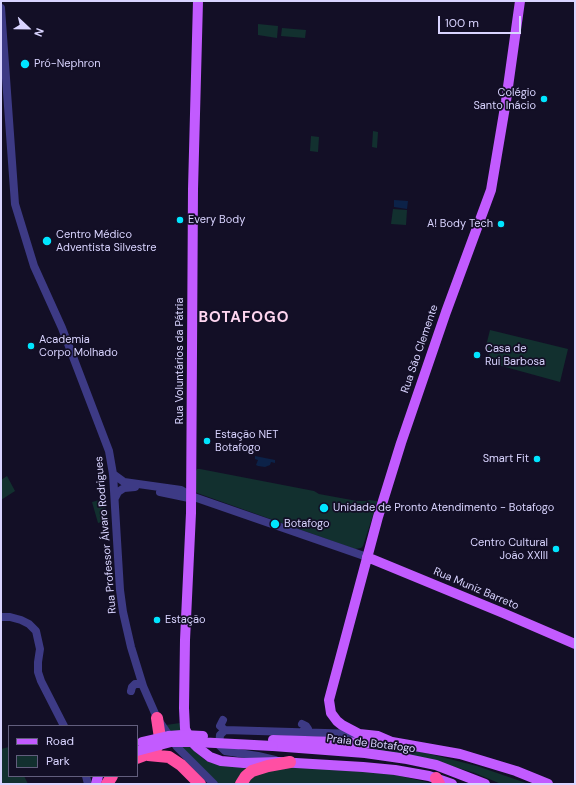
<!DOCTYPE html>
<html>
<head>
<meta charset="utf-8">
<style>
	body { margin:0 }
	#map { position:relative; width:576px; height:785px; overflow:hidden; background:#130f26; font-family:"DM Sans",sans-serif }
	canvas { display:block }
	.frame { position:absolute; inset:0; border:2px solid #d9d4ff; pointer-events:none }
	.legend { position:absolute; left:8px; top:725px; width:130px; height:52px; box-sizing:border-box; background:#130f26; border:1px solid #625e7d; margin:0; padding:5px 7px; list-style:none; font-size:12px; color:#d9d4ff }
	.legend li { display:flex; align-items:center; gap:8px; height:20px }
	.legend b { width:20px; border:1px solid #625e7d }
	.north { position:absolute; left:8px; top:8px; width:40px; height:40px; -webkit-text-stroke:3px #130f26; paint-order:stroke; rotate:112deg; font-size:11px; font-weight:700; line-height:16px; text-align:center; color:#d9d4ff }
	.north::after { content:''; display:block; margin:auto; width:14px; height:18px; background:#d9d4ff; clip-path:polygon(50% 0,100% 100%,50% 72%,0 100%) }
	.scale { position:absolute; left:438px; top:16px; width:83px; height:18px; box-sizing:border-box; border:2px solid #d9d4ff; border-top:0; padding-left:5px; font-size:12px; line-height:14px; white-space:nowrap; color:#d9d4ff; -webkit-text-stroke:3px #130f26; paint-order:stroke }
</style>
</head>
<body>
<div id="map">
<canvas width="576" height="785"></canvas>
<div class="frame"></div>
<ul class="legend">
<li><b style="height:5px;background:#c25bff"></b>Road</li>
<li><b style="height:11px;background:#12302f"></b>Park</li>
</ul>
<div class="north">N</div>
<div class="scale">100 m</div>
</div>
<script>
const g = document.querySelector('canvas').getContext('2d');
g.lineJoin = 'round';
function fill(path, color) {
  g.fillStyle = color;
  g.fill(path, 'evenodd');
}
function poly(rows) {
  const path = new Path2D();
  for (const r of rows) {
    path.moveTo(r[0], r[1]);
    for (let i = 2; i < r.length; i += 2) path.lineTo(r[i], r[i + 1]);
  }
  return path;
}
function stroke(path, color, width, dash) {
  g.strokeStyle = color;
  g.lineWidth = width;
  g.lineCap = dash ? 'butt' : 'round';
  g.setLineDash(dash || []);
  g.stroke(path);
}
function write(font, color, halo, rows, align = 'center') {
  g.font = font + ' "DM Sans",sans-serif';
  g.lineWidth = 3.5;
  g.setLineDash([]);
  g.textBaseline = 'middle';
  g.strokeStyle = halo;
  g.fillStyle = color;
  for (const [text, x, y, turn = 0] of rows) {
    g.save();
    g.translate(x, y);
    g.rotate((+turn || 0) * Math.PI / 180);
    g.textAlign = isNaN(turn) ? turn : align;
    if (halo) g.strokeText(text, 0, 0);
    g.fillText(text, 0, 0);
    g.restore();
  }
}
const green = poly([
	[258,24,278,26,277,38,258,35],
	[282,28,306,30,305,38,281,36],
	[373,131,378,132,377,148,372,147],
	[311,136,319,137,318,152,310,151],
	[393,209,407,210,406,225,391,224],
	[490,330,568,349,560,382,487,362,490,352,485,350],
	[197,469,200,469,314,491,319,494,357,501,367,501,369,500,377,501,377,503,363,546,361,548,355,549,197,493,196,492,196,471],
	[7,476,15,491,1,500,1,480],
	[103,499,109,520,98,523,92,502],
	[180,723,182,730,191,748,205,760,221,766,254,766,237,784,219,784,179,745,166,725],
	[327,744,380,744,426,753,477,766,529,784,501,784,475,773,445,764],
	[9,747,9,776,24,776,28,784,1,784,1,749],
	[275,766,378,771,435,784,244,784,246,780]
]);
const water = poly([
	[394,200,408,201,407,209,394,207],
	[255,456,275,460,275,463,271,462,270,465,265,467,258,466,256,465,258,460,255,459]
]);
const minor = poly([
	[1,8,15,204,34,266,62,328,109,451,113,474,120,590,123,612,131,647,143,686,157,718,177,747,214,784],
	[113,474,124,482,181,490,191,496,367,557],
	[160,492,189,498],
	[115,498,118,492,124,488,135,487],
	[1,617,10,617,21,620,29,624,36,631,40,649,38,662,38,672,41,681,64,726],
	[131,691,132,687,135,684,141,684,143,686],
	[223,720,220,726,225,730],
	[302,724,306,726,308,729,306,732,302,732],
	[275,760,258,756,225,751,219,745,220,735,225,730,358,734],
	[86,776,88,784]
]);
const major = poly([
	[198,1,193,189,191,513,185,640,184,708,185,729,191,741,197,747,210,757,221,761,244,763,279,762,363,767,395,770,429,776,452,784],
	[367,557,503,613,575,644],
	[273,740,367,743,392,742,460,754,516,771,548,784],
	[392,742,378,736,359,734,342,725,337,721,331,713,329,700,378,517,401,443,446,312,491,190,506,101,520,1],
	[273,746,365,753,407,759,436,765,485,784],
	[96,784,98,776]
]);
const highway = poly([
	[148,755,169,757,181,765,200,784],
	[137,758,153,752,159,744,160,738,157,718],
	[436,778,439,784],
	[107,784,112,776],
	[241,784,246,776,252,771,268,766,290,762]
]);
const majorBridge = poly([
	[142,742,168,736,182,735,203,736],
	[137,751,171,742,196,742,273,746]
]);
const markers = [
	[25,64,5,"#00e5ff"],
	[544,99,4,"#00e5ff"],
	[180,220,4,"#00e5ff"],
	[501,224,4,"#00e5ff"],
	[47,241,5,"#00e5ff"],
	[31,346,4,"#00e5ff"],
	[477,355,4,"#00e5ff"],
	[207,441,4,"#00e5ff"],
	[537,459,4,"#00e5ff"],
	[324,508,5,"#00e5ff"],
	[275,524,5,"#00e5ff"],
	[556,549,4,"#00e5ff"],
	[157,620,4,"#00e5ff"]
];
const poiNames = [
	["Pró-Nephron",34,64],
	["Colégio",536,93,"right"],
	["Santo Inácio",536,106,"right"],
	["Every Body",188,220],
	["A! Body Tech",493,224,"right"],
	["Centro Médico",56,235],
	["Adventista Silvestre",56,248],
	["Academia",39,340],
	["Corpo Molhado",39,353],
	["Casa de",485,349],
	["Rui Barbosa",485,362],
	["Estação NET",215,435],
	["Botafogo",215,448],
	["Smart Fit",529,459,"right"],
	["Unidade de Pronto Atendimento - Botafogo",333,508],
	["Botafogo",284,524],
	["Centro Cultural",548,543,"right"],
	["João XXIII",548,556,"right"],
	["Estação",165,620]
];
const streetNames = [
	["Rua São Clemente",420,349,-71],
	["Rua Voluntários da Pátria",180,361,-90],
	["Rua Professor Álvaro Rodrigues",106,535,-95],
	["Rua Muniz Barreto",476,589,23],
	["Praia de Botafogo",371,744,7]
];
const districtNames = [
	["BOTAFOGO",244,318]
];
fill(green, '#12302f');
fill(water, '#0c2248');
stroke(minor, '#3d3a85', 8);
stroke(major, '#c25bff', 10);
stroke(highway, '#ff4fa3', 12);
stroke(majorBridge, '#c25bff', 10);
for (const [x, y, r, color] of markers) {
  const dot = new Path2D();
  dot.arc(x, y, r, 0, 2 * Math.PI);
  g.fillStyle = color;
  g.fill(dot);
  stroke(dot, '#130f26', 1.5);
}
write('11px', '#d9d4ff', '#130f26', poiNames, 'left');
write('11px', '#d9d4ff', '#130f26', streetNames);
g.letterSpacing = '1px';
write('bold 15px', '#ffd6f0', '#130f26', districtNames);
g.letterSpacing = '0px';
</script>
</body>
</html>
